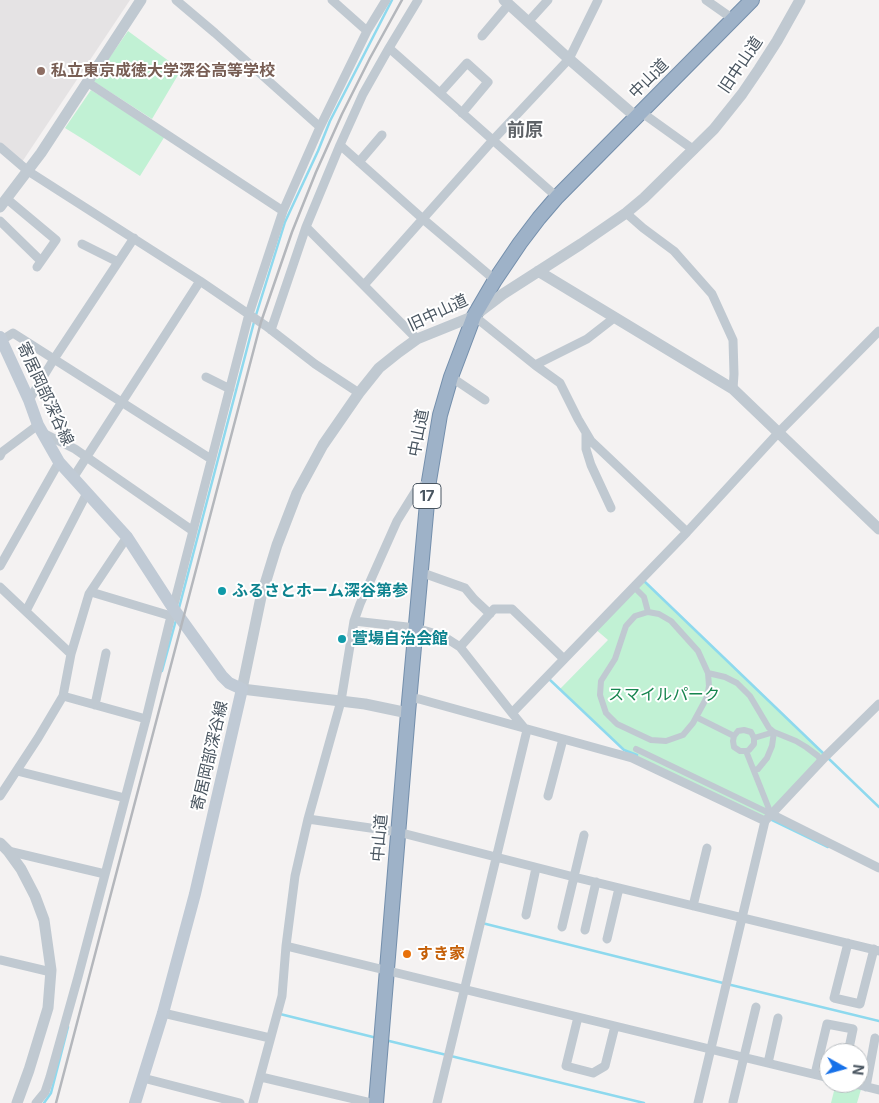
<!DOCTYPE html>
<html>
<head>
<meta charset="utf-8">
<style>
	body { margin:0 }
	#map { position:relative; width:879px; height:1103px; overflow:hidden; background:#f4f2f2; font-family:Inter,sans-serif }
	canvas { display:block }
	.north { position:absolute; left:819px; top:1043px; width:50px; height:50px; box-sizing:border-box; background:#fff; border:1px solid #b6bbbf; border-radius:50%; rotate:97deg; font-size:14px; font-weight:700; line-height:20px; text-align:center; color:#495560 }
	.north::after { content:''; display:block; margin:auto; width:18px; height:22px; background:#1771e9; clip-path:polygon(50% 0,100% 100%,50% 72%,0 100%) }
</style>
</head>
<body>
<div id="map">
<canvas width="879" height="1103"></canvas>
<div class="north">N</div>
</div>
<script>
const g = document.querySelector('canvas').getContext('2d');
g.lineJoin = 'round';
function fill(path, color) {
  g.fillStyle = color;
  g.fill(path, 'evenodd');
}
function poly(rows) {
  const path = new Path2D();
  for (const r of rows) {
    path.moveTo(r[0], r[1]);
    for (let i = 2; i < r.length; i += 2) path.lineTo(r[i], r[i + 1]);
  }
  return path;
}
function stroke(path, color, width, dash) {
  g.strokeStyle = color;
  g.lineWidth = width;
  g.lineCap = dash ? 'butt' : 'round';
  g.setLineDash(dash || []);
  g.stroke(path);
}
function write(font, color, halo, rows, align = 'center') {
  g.font = font + ' Inter,"Noto Sans JP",sans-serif';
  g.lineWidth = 4;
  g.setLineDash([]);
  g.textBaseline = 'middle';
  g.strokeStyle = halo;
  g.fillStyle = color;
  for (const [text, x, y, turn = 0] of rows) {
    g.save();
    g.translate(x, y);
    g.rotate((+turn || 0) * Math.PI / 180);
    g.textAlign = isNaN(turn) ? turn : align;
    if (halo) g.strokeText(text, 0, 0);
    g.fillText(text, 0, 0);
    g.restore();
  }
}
const education = poly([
	[0,0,130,0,22,162,0,143]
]);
const green = poly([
	[128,31,181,70,152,119,93,81],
	[91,90,165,136,140,176,86,141,65,128],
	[642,579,826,756,765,821,632,758,560,689,608,640,594,628],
	[836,1083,851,1083,862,1086,857,1103,831,1103]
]);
const stream = poly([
	[256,315,285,222,318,151,330,121,392,0],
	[643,580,824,754],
	[179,608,254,322],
	[162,671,176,620],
	[549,679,624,750,637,755],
	[828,758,879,807],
	[770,819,828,847],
	[482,923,727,984,879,1021],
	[280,1014,377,1038],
	[385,1040,644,1103],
	[44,1103,51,1093,68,1027]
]);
const pedestrian = poly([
	[634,587,644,597,648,612,635,616,626,626,615,659,601,681,600,695,606,713,617,724,651,740,666,741,683,735,693,723,707,697,709,686,708,673,698,651,671,621,659,614,648,612],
	[708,673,725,677,737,683,750,696,769,728,774,732,796,741,806,747,818,756,821,761],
	[696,717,734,736],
	[754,738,751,732,744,730,738,731,734,736,733,741,734,747,740,751,746,751,749,750,754,744,754,738,774,732,772,746,767,758,758,769,754,770],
	[636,749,771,814,746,751]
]);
const minor = poly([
	[176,0,215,33,320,127],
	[332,0,367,31],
	[706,0,733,19],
	[528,22,548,0],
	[482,36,509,4],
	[389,48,418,0],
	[87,82,283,211],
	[440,93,467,63,488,82,462,113],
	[641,112,694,150],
	[340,145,423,219,495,280],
	[0,147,28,171,200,281,266,326,315,364,359,393],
	[359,162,382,135],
	[7,199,56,240,37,267],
	[626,213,643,228,674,251,712,294,733,340,734,374,733,389],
	[0,221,41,261],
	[306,227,417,339],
	[82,244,118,262],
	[364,285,493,140,569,59,598,0],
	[474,316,535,365,560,383,578,419,591,441,687,532],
	[271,330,306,227,340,145,363,94,389,48,557,197],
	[2,340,13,333,211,459],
	[535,365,587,339,614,318],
	[206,377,230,389],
	[451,377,485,400],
	[29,400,54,359,134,238],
	[43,433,75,449,193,531],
	[586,434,586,449,591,465,611,508],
	[0,456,2,452,38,425],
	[73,478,200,281],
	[0,566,59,462],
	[420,572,465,588,474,599,490,614],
	[0,587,71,654],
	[91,592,171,616],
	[26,611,87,493],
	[354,621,416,628,443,636,460,647,512,713,526,730],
	[460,647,494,609,512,609,564,659],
	[63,696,146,719],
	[409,698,419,699,632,758,765,821],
	[95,705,106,653],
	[512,713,687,532,779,432,879,331],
	[17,771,125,798],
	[0,796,38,738,63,696,71,654,89,594,127,537],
	[548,796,563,739],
	[771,814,879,868],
	[308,819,398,832,574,877,879,951],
	[8,851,105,874],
	[693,906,707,848],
	[526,915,536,868],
	[562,927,584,835],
	[585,930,596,882],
	[607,939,619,888],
	[848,943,834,998,860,1004,874,949],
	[286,946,829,1078],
	[0,960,51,972],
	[163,1013,270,1038],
	[578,1017,566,1066,593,1073,605,1066,615,1026],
	[768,1063,778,1018],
	[815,1074,827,1024,853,1029,848,1053],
	[261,1077,371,1103],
	[143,1078,240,1103],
	[851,1083,879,1090],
	[866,1087,875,1038],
	[733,1102,756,1007],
	[36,1103,45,1092,50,1077,78,977,146,719,171,616,249,314,283,211,320,127,367,31,386,0],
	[253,1103,282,996,286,946,295,876,308,819,341,701,354,621,360,604,397,521,415,492,429,481],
	[437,1103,527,730],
	[698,1103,765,821,826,756,879,704]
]);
const tertiary = poly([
	[504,0,569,59,636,117],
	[0,207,41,153,141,0],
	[538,271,733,389,879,529],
	[408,713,365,704,242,689,261,597,277,545,297,493,323,445,359,393,379,368,399,352,417,339,474,316,503,294,581,244,626,213,644,198,714,129,742,94,759,69,777,41,800,0],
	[0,843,8,851,21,869,35,896,44,920,51,970,48,1008,29,1070,17,1103]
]);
const secondary = poly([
	[0,337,29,400,38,425,59,462,127,537,173,608,222,676,229,683,242,689,195,894,163,1013,135,1103]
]);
const trunk = poly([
	[376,1103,408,713,429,481,440,415,451,377,474,316,495,280,520,243,539,218,557,197,752,0]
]);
const rail = poly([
	[56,1103,261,322,292,232,316,172,342,114,370,58,402,0]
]);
const markers = [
	[41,71,5,"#8d6e63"],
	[222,591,5,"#0f9aa8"],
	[342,639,5,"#0f9aa8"],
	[407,954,5,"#e8710a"]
];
const shields = [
	[427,496,28]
];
const shieldNames = [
	["17",427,496]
];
const streetNames = [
	["旧中山道",741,65,-56],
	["中山道",649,79,-45],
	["旧中山道",438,313,-25],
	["寄居岡部深谷線",45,394,65],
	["中山道",419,433,-79],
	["寄居岡部深谷線",210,756,-77],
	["中山道",380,838,-85]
];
const educationNames = [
	["私立東京成徳大学深谷高等学校",51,71]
];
const cultureNames = [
	["ふるさとホーム深谷第参",232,591],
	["萱場自治会館",352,639]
];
const parkNames = [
	["スマイルパーク",664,695]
];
const foodNames = [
	["すき家",417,954]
];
const neighbourhoodNames = [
	["前原",525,131]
];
fill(education, '#e5e3e4');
fill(green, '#c1f1d4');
stroke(stream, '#8ed9ee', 2.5);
stroke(trunk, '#748fac', 16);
stroke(pedestrian, '#c0c9d1', 6);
stroke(minor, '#c0c9d1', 9);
stroke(tertiary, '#c0c9d1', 11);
stroke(secondary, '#c0cad5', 12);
stroke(trunk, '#9eb2c8', 14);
stroke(rail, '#b4b7bc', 2.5);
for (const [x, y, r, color] of markers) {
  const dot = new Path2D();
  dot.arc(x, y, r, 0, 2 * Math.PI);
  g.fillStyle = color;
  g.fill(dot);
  stroke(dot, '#fff', 2);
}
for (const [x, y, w] of shields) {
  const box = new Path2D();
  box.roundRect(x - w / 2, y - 12.5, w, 25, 4);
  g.fillStyle = '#fff';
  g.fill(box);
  stroke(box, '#495560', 1);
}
write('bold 15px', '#495560', null, shieldNames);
write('16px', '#495560', '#fff', streetNames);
write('bold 16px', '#785e54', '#fff', educationNames, 'left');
write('bold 16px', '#0d838f', '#fff', cultureNames, 'left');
write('16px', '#16854e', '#fff', parkNames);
write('bold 16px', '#c56008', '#fff', foodNames, 'left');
write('bold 18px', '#5e6267', '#fff', neighbourhoodNames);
</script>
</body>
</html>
